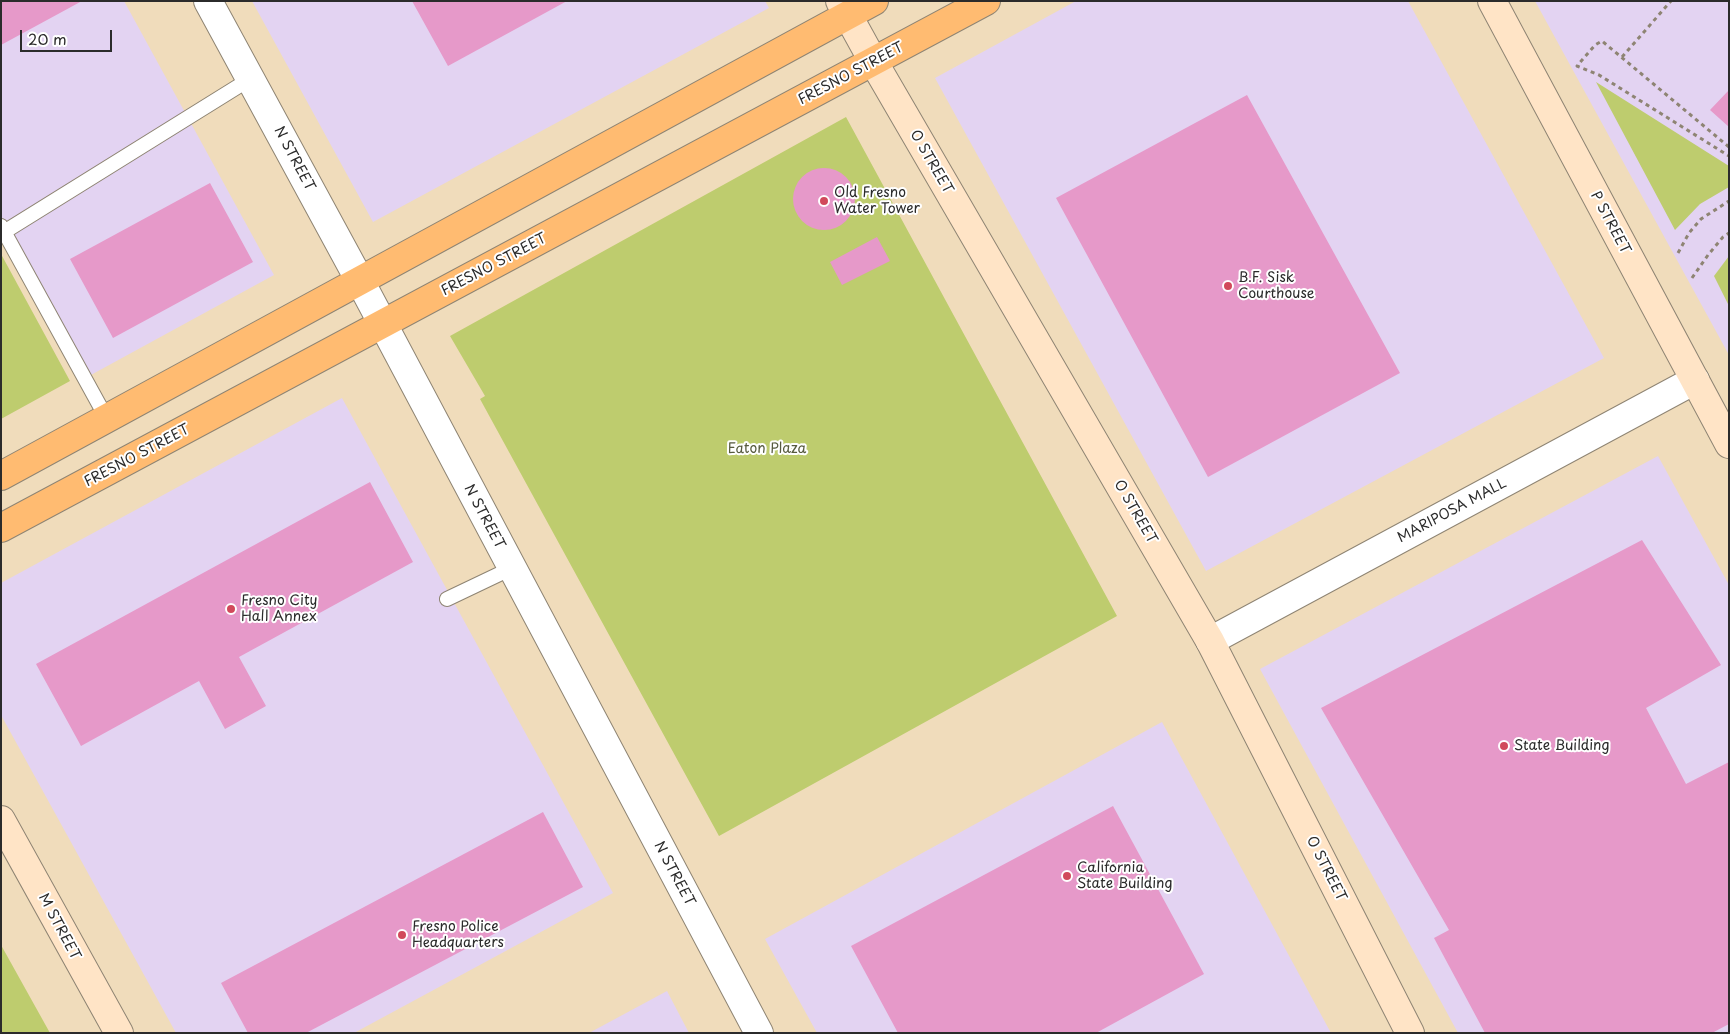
<!DOCTYPE html>
<html>
<head>
<meta charset="utf-8">
<style>
	body { margin:0 }
	#map { position:relative; width:1730px; height:1034px; overflow:hidden; background:#f0dcbb; font-family:"Playpen Sans",sans-serif }
	canvas { display:block }
	.frame { position:absolute; inset:0; border:2px solid #2b2b2b; pointer-events:none }
	.scale { position:absolute; left:20px; top:30px; width:92px; height:22px; box-sizing:border-box; border:2px solid #2b2b2b; border-top:0; padding-left:6px; font-size:15px; line-height:18px; white-space:nowrap; color:#2b2b2b; -webkit-text-stroke:4px #fff; paint-order:stroke }
</style>
</head>
<body>
<div id="map">
<canvas width="1730" height="1034"></canvas>
<div class="frame"></div>
<div class="scale">20 m</div>
</div>
<script>
const g = document.querySelector('canvas').getContext('2d');
g.lineJoin = 'round';
function fill(path, color) {
  g.fillStyle = color;
  g.fill(path, 'evenodd');
}
function poly(rows) {
  const path = new Path2D();
  for (const r of rows) {
    if (r.length === 3) {
      path.moveTo(r[0] + r[2], r[1]);
      path.arc(r[0], r[1], r[2], 0, 2 * Math.PI);
      continue;
    }
    path.moveTo(r[0], r[1]);
    for (let i = 2; i < r.length; i += 2) path.lineTo(r[i], r[i + 1]);
  }
  return path;
}
function stroke(path, color, width, dash) {
  g.strokeStyle = color;
  g.lineWidth = width;
  g.lineCap = dash ? 'butt' : 'round';
  g.setLineDash(dash || []);
  g.stroke(path);
}
function write(font, color, halo, rows, align = 'center') {
  g.font = font + ' "Playpen Sans",sans-serif';
  g.lineWidth = 4;
  g.setLineDash([]);
  g.textBaseline = 'middle';
  g.strokeStyle = halo;
  g.fillStyle = color;
  for (const [text, x, y, turn = 0] of rows) {
    g.save();
    g.translate(x, y);
    g.rotate((+turn || 0) * Math.PI / 180);
    g.textAlign = isNaN(turn) ? turn : align;
    if (halo) g.strokeText(text, 0, 0);
    g.fillText(text, 0, 0);
    g.restore();
  }
}
const built = poly([
	[1,1,124,1,274,275,89,376,1,216],
	[252,1,765,1,769,8,373,222],
	[1076,1,1408,1,1604,358,1206,571,935,78],
	[1535,1,1729,1,1729,355],
	[342,398,613,893,354,1033,176,1033,1,715,1,583],
	[1658,456,1729,585,1729,1033,1458,1033,1260,669],
	[1162,722,1331,1033,817,1033,765,939],
	[667,991,689,1033,589,1033]
]);
const green = poly([
	[1596,82,1729,166,1729,187,1700,204,1675,230],
	[846,117,1117,616,719,836,480,399,485,396,450,336],
	[1,254,70,381,1,419],
	[1729,256,1729,306,1714,276],
	[1,945,50,1033,1,1033]
]);
const building = poly([
	[1,1,82,1,1,45],
	[412,1,567,1,448,66],
	[1729,90,1729,127,1710,110],
	[1247,95,1400,373,1208,477,1056,198],
	[824,199,31],
	[210,183,253,262,113,338,70,259],
	[877,237,890,261,842,285,830,262],
	[370,482,413,562,239,657,266,706,225,729,199,681,81,746,36,664],
	[1642,540,1721,665,1646,708,1686,784,1729,762,1729,1024,1712,1033,1485,1033,1434,938,1449,930,1321,708],
	[1113,806,1204,974,1096,1033,898,1033,851,946],
	[543,812,583,887,306,1033,248,1033,221,983]
]);
const path = poly([
	[1622,57,1671,1],
	[1729,147,1602,41,1595,45,1577,66,1599,75,1729,156],
	[1678,253,1689,233,1701,219,1729,201],
	[1692,278,1708,255,1723,237,1729,233]
]);
const service = poly([
	[1,226,107,419],
	[4,232,250,79],
	[447,599,512,568]
]);
const minor = poly([
	[1210,641,1695,380]
]);
const tertiary = poly([
	[208,1,360,281,759,1033]
]);
const secondary = poly([
	[840,1,873,61,1210,641,1410,1033],
	[1492,1,1729,444],
	[1,820,119,1033]
]);
const primary = poly([
	[1,476,874,1],
	[1,528,986,1]
]);
const markers = [
	[824,201,5,"#d1495b"],
	[1228,286,5,"#d1495b"],
	[231,609,5,"#d1495b"],
	[1504,746,5,"#d1495b"],
	[1067,876,5,"#d1495b"],
	[402,935,5,"#d1495b"]
];
const streetNames = [
	["FRESNO STREET",851,74,-28],
	["N STREET",294,159,62],
	["O STREET",931,162,60],
	["P STREET",1610,223,62],
	["FRESNO STREET",494,265,-28],
	["FRESNO STREET",137,456,-28],
	["MARIPOSA MALL",1452,511,-28],
	["O STREET",1135,512,60],
	["N STREET",484,517,62],
	["O STREET",1326,869,63],
	["N STREET",674,874,62],
	["M STREET",59,927,62]
];
const poiNames = [
	["Old Fresno",834,193],
	["Water Tower",834,209],
	["B.F. Sisk",1238,278],
	["Courthouse",1238,294],
	["Fresno City",241,601],
	["Hall Annex",241,617],
	["State Building",1514,746],
	["California",1077,868],
	["State Building",1077,884],
	["Fresno Police",412,927],
	["Headquarters",412,943]
];
const parkNames = [
	["Eaton Plaza",767,449]
];
fill(built, '#e3d3f2');
fill(green, '#becc6e');
fill(building, '#e699c9');
stroke(service, '#8e8473', 16);
stroke(minor, '#8e8473', 30);
stroke(tertiary, '#8e8473', 30);
stroke(secondary, '#8e8473', 30);
stroke(primary, '#8e8473', 30);
stroke(path, '#8e8473', 3, [4, 4]);
stroke(service, '#fff', 14);
stroke(minor, '#fff', 28);
stroke(tertiary, '#fff', 28);
stroke(secondary, '#ffe4c6', 28);
stroke(primary, '#ffbb71', 28);
for (const [x, y, r, color] of markers) {
  const dot = new Path2D();
  dot.arc(x, y, r, 0, 2 * Math.PI);
  g.fillStyle = color;
  g.fill(dot);
  stroke(dot, '#fff', 2);
}
write('14px', '#2b2b2b', '#fff', streetNames);
write('14px', '#2b2b2b', '#fff', poiNames, 'left');
write('14px', '#575b3f', '#fff', parkNames);
</script>
</body>
</html>
